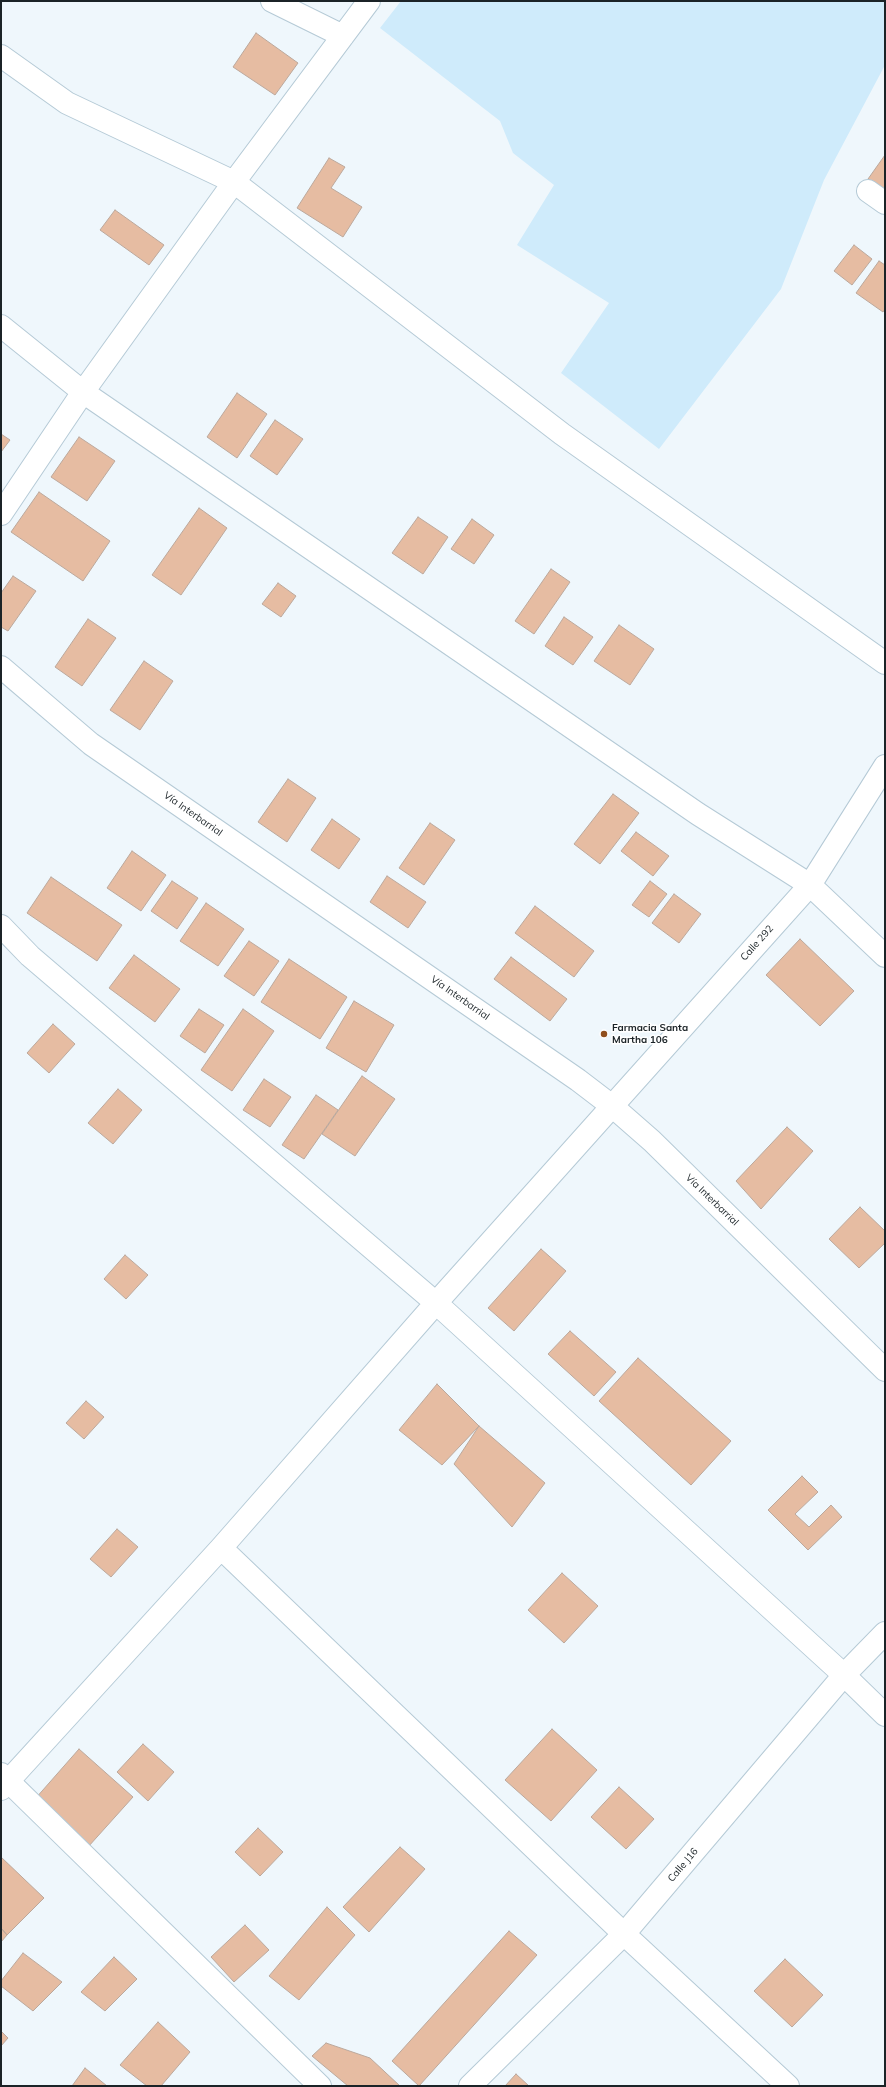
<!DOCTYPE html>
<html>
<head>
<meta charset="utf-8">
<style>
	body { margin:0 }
	#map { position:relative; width:886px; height:2087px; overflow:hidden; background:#eff7fc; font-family:Mulish,sans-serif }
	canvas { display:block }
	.frame { position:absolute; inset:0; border:2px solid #1b2327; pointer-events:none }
</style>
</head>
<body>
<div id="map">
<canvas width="886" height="2087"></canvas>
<div class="frame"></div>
</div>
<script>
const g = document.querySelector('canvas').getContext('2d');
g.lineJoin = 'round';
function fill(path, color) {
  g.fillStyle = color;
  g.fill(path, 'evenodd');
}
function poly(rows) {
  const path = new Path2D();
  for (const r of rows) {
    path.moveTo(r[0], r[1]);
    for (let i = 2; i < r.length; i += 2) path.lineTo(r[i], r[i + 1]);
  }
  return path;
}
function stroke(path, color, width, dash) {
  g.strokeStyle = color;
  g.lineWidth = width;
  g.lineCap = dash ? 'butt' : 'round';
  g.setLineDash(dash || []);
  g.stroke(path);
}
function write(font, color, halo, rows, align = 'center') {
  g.font = font + ' Mulish,sans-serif';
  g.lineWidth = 3;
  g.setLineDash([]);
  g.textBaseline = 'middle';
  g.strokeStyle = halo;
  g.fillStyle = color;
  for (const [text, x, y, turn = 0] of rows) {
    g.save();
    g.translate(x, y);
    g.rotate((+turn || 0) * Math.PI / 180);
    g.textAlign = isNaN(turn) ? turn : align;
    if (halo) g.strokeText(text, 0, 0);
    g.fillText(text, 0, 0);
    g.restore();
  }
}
const green = poly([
	[401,1,885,1,885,65,824,180,781,289,659,449,561,373,609,303,517,245,554,185,513,153,500,121,380,28]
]);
const building = poly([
	[256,33,298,63,275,95,233,67,256,33],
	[885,155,885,191,868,179,885,155],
	[329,158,345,167,331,188,362,207,343,237,297,208,329,158],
	[115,210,164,245,149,265,100,230,115,210],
	[854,245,872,259,852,285,834,271,854,245],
	[879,261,885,265,885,309,883,312,856,293,879,261],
	[237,393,267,414,237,458,207,437,237,393],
	[275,420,303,439,277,475,250,456,275,420],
	[1,434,10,440,1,452,1,434],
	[79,437,115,461,87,501,51,477,79,437],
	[39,492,110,541,83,581,11,532,39,492],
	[199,508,227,528,181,595,152,575,199,508],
	[418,517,448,537,423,574,392,553,418,517],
	[472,519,494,535,474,564,451,549,472,519],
	[551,569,570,582,534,634,515,621,551,569],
	[13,576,36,591,8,631,1,627,1,593,13,576],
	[278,583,296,596,281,617,262,604,278,583],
	[564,617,593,637,573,665,545,646,564,617],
	[88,619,116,638,82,686,55,667,88,619],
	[619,625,654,649,630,685,594,661,619,625],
	[144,661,173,681,140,730,110,710,144,661],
	[288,779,316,798,287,842,258,822,288,779],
	[613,794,639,813,600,864,574,844,613,794],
	[332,819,360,839,339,869,311,850,332,819],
	[430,823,455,840,424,885,399,868,430,823],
	[636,832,669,856,653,876,621,851,636,832],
	[132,851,166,875,141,911,107,888,132,851],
	[387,876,426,902,408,928,370,902,387,876],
	[51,877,122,925,97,961,27,913,51,877],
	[172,881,198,898,177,929,151,911,172,881],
	[650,881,667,894,649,917,632,905,650,881],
	[674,894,701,914,679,943,652,923,674,894],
	[206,903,244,929,218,966,180,941,206,903],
	[535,906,594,951,574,977,515,933,535,906],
	[800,939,854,991,820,1026,766,975,800,939],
	[249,941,279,961,254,996,224,976,249,941],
	[134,955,180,989,155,1022,109,988,134,955],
	[511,957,567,999,550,1021,494,979,511,957],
	[289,959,347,997,320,1039,261,1002,289,959],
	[354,1001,394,1025,366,1072,326,1048,354,1001],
	[199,1009,224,1025,205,1053,180,1036,199,1009],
	[243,1009,274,1031,232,1091,201,1070,243,1009],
	[53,1024,75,1044,49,1073,27,1053,53,1024],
	[362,1076,395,1099,355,1156,322,1134,362,1076],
	[264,1079,291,1097,270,1127,243,1110,264,1079],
	[118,1089,142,1110,113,1144,88,1123,118,1089],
	[316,1095,338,1110,304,1159,282,1145,316,1095],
	[787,1127,813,1151,761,1209,736,1181,787,1127],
	[860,1207,885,1231,885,1243,859,1268,829,1239,860,1207],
	[541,1249,566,1271,514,1331,488,1308,541,1249],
	[125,1255,148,1275,126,1299,104,1279,125,1255],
	[570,1331,616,1372,594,1396,548,1354,570,1331],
	[638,1358,731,1441,691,1485,599,1401,638,1358],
	[437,1384,479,1426,442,1465,399,1430,437,1384],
	[86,1401,104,1417,84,1439,66,1423,86,1401],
	[479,1426,545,1483,512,1527,454,1464,479,1426],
	[802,1476,818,1492,795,1514,809,1527,831,1505,842,1517,808,1550,768,1510,802,1476],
	[117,1529,138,1547,111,1577,90,1559,117,1529],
	[562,1573,598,1606,564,1643,528,1610,562,1573],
	[552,1729,597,1770,551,1821,505,1780,552,1729],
	[143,1744,174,1772,148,1801,117,1772,143,1744],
	[79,1749,133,1797,88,1847,35,1799,79,1749],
	[619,1787,654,1819,626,1849,591,1817,619,1787],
	[258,1828,283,1852,260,1876,235,1852,258,1828],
	[400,1847,425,1869,369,1932,343,1907,400,1847],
	[1,1857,44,1898,7,1935,1,1928,1,1857],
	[327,1907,355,1935,299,2000,269,1976,327,1907],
	[245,1925,269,1950,234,1982,211,1957,245,1925],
	[1,1928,7,1935,1,1942,1,1928],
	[509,1931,537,1955,419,2086,392,2061,509,1931],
	[23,1953,62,1982,33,2011,1,1986,1,1981,23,1953],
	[114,1957,137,1979,105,2011,81,1992,114,1957],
	[785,1959,823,1995,792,2027,754,1991,785,1959],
	[158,2022,190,2052,161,2086,147,2086,120,2065,158,2022],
	[1,2031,8,2038,1,2046,1,2031],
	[326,2043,370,2058,400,2086,348,2086,312,2056,326,2043],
	[85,2068,107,2086,72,2086,85,2068],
	[516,2074,529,2086,505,2086,516,2074]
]);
const minor = poly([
	[272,1,343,36],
	[1,56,67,103,234,182,562,434,885,663],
	[868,191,885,203],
	[1,326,83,392,698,814,810,885,885,956],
	[1,514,83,392,234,182,369,1],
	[1,926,30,956,436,1303,844,1675,885,1715],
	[221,1548,624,1934,788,2086],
	[1,1774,320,2086],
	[1,1789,221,1548,436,1303,810,885,885,766],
	[470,2086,624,1934,844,1675,885,1633]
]);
const primary = poly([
	[1,667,91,744,578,1080,612,1106,652,1141,885,1370]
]);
const markers = [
	[604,1034,4,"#904e1c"]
];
const streetNames = [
	["Vía Interbarrial",193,814,35],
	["Calle 292",757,943,-48],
	["Vía Interbarrial",460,998,35],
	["Vía Interbarrial",712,1200,44],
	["Calle J16",683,1865,-50]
];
const poiNames = [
	["Farmacia Santa",612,1028],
	["Martha 106",612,1040]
];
fill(green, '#cfebfb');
fill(building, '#e6bca2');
stroke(building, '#bba89c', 1);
stroke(minor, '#b5cad6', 24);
stroke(primary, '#b5cad6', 24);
stroke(minor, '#fff', 22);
stroke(primary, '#fff', 22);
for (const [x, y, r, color] of markers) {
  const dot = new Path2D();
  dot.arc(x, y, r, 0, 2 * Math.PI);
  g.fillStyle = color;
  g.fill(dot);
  stroke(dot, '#fff', 1.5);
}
write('10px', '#1b2327', '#fff', streetNames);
write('bold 10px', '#1b2327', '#fff', poiNames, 'left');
</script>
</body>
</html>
